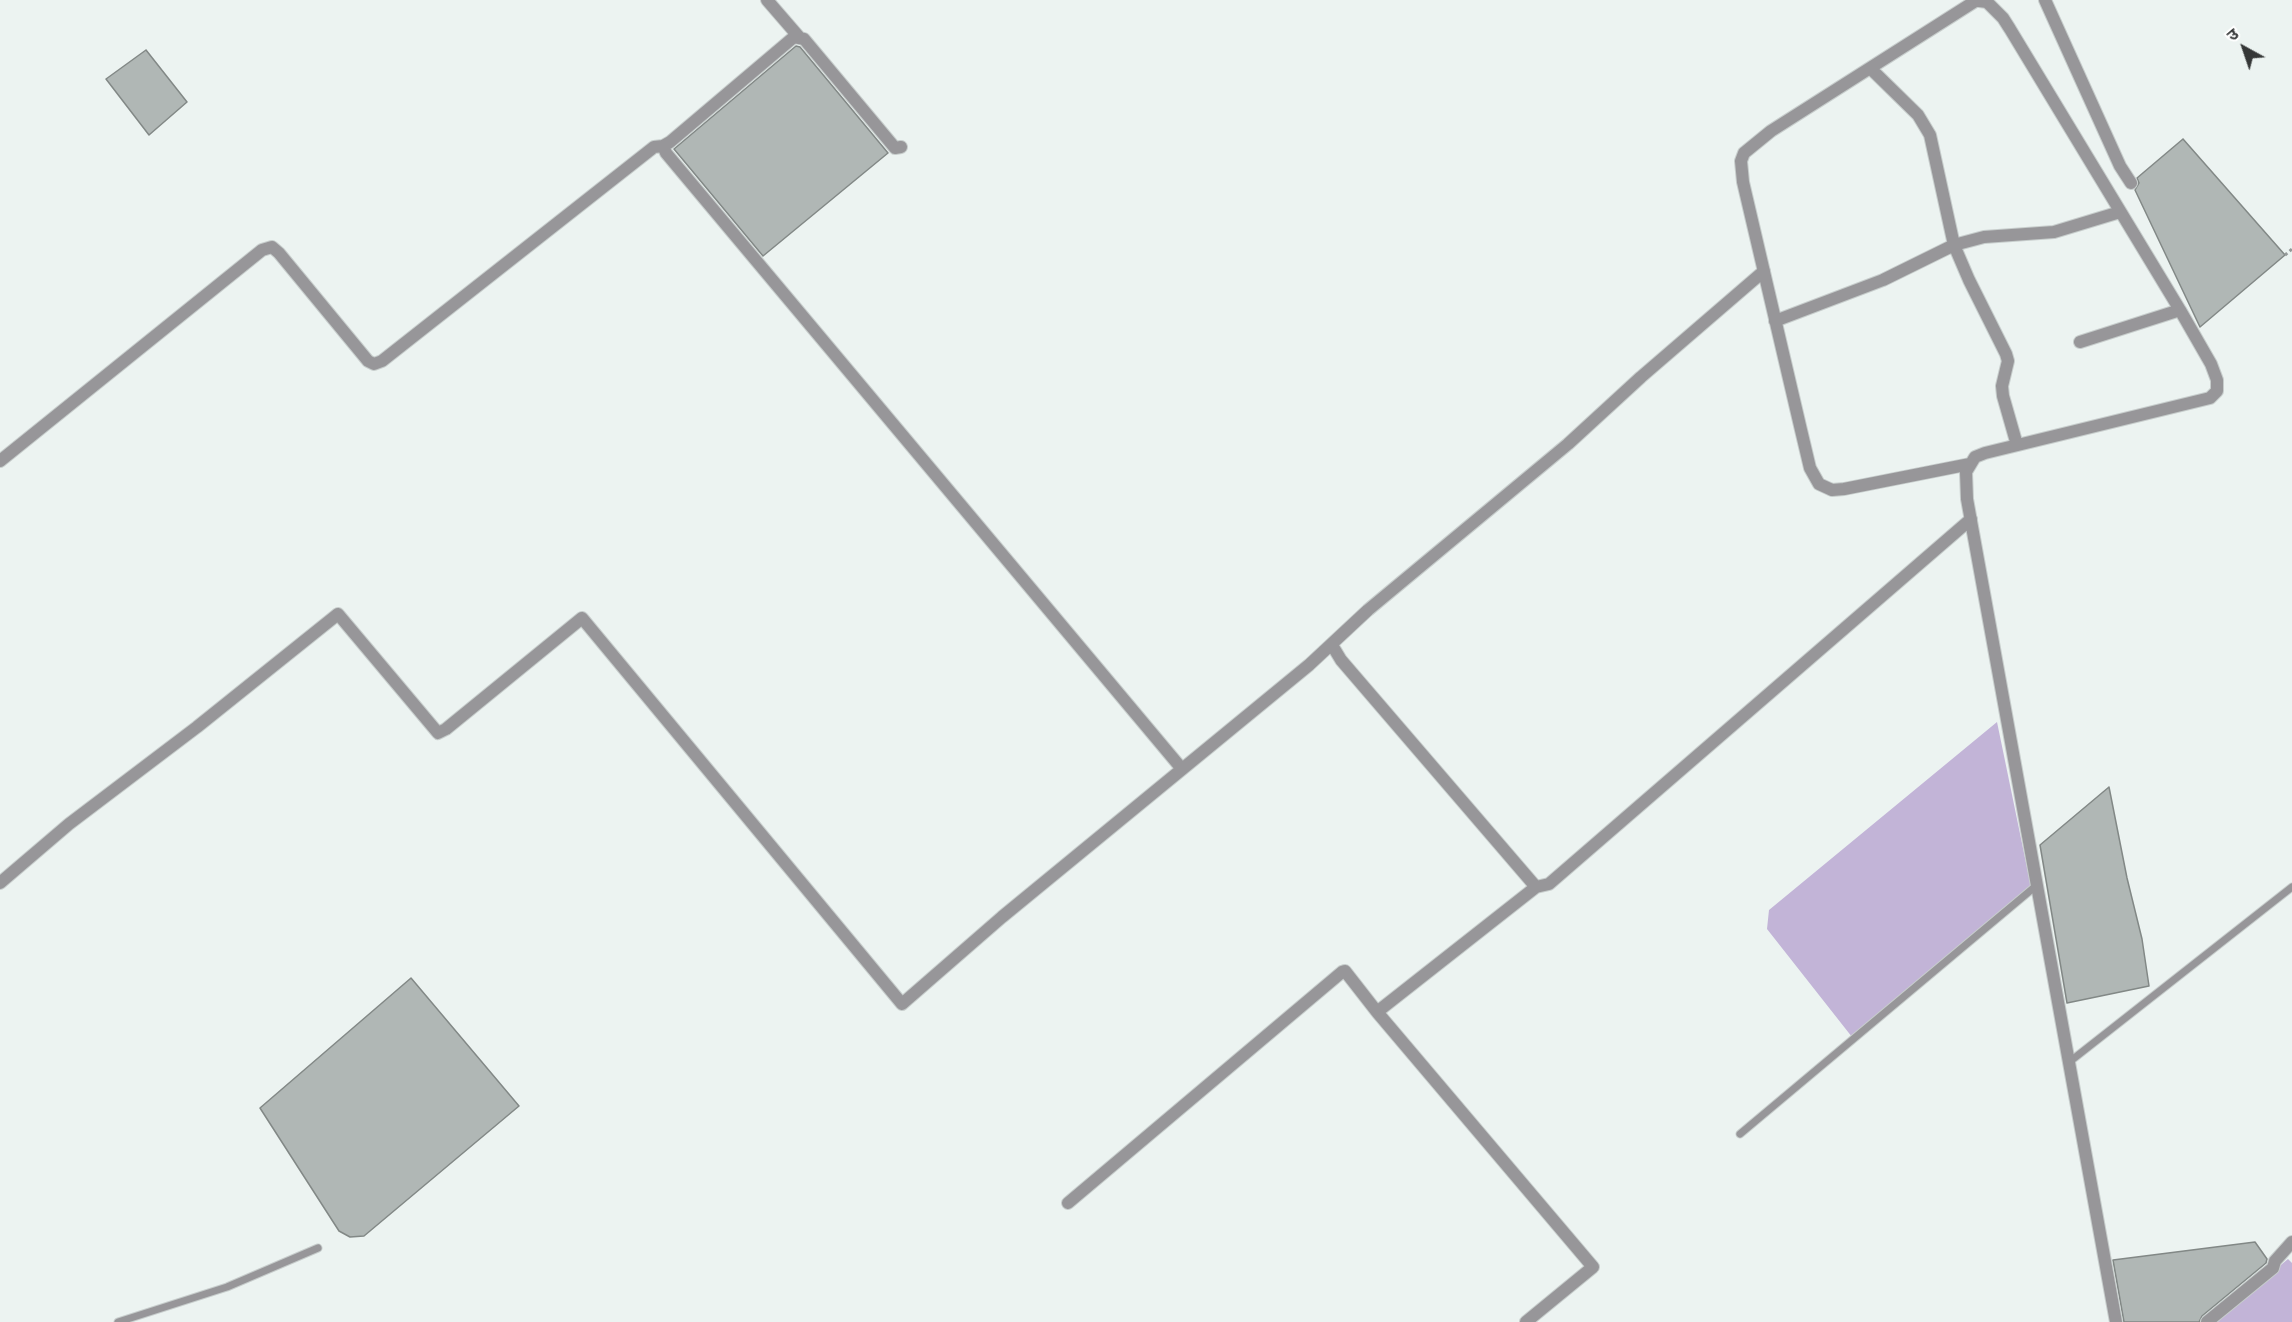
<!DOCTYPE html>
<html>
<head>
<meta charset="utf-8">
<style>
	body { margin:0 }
	#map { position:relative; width:2292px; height:1322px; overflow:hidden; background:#ecf3f1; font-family:Commissioner,"Noto Sans Devanagari",sans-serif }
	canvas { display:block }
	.north { position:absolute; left:2214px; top:18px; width:60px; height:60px; -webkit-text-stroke:4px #fff; paint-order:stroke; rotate:320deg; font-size:16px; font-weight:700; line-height:24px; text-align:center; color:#353737 }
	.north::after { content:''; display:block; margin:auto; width:21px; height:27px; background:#353737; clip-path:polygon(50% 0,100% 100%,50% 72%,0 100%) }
</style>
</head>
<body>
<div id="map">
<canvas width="2292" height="1322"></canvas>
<div class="north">उ</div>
</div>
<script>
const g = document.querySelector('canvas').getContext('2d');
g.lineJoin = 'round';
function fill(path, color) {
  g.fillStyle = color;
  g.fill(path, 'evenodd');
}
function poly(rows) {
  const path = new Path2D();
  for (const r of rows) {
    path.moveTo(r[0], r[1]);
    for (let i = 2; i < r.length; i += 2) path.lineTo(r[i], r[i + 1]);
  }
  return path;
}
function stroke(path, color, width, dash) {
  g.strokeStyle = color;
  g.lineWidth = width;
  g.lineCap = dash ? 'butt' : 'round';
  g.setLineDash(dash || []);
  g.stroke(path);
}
const forest = poly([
	[1997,722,2031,887,1852,1037,1767,929,1769,910],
	[2288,1259,2292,1263,2292,1322,2213,1322]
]);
const building = poly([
	[796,46,800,47,888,153,763,256,674,149,796,46],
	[146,50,187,102,149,135,106,79,146,50],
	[2183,139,2285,255,2200,327,2135,190,2139,183,2137,178,2183,139],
	[2109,787,2127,878,2142,939,2149,986,2067,1003,2040,845,2109,787],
	[411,978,519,1106,364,1236,350,1237,339,1231,260,1108,411,978],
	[2255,1242,2267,1259,2266,1263,2202,1316,2199,1322,2124,1322,2113,1260,2255,1242]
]);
const path = poly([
	[2285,255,2292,249]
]);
const lane = poly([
	[2068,1063,2292,887],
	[1740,1134,2037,885],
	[118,1322,227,1287,318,1248]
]);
const street = poly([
	[767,0,799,37],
	[1972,0,1987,2,2003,18,2010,29,2180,310,2211,364,2217,380,2217,391,2210,398,1985,453,1975,457,1966,472,1967,499,2116,1322],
	[2045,0,2120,166,2131,183],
	[1870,68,1918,115,1930,135,1954,245,1969,280,2006,354,2008,361,2002,386,2003,396,2017,445],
	[663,146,666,153,1182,769],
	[1775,321,1883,280,1954,245,1984,237,2054,232,2120,212],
	[2080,342,2180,310],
	[0,461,262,250,272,247,279,253,368,361,374,364,382,361,654,147,663,146,670,142,794,37,804,39,895,148,901,147],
	[1970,464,1844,489,1832,490,1819,484,1810,468,1801,430,1743,182,1741,161,1744,153,1771,131,1977,0],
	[0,883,69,824,197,727,338,614,438,733,446,729,582,618,902,1004,1002,917,1309,665,1368,610,1568,444,1641,377,1764,271],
	[1536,887,1549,884,1971,519],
	[1377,1012,1593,1267,1526,1322],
	[1068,1203,1342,972,1345,971,1377,1012,1536,887,1341,660,1332,645],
	[2207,1322,2273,1268,2275,1261,2292,1242]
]);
fill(forest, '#c2b4d7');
fill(building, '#b0b7b5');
stroke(building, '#828886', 1.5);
stroke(lane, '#c7cdcc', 9);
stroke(street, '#c7cdcc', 14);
stroke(path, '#959a99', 3, [3, 3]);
stroke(lane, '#979699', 7);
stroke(street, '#979699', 12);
</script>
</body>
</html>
